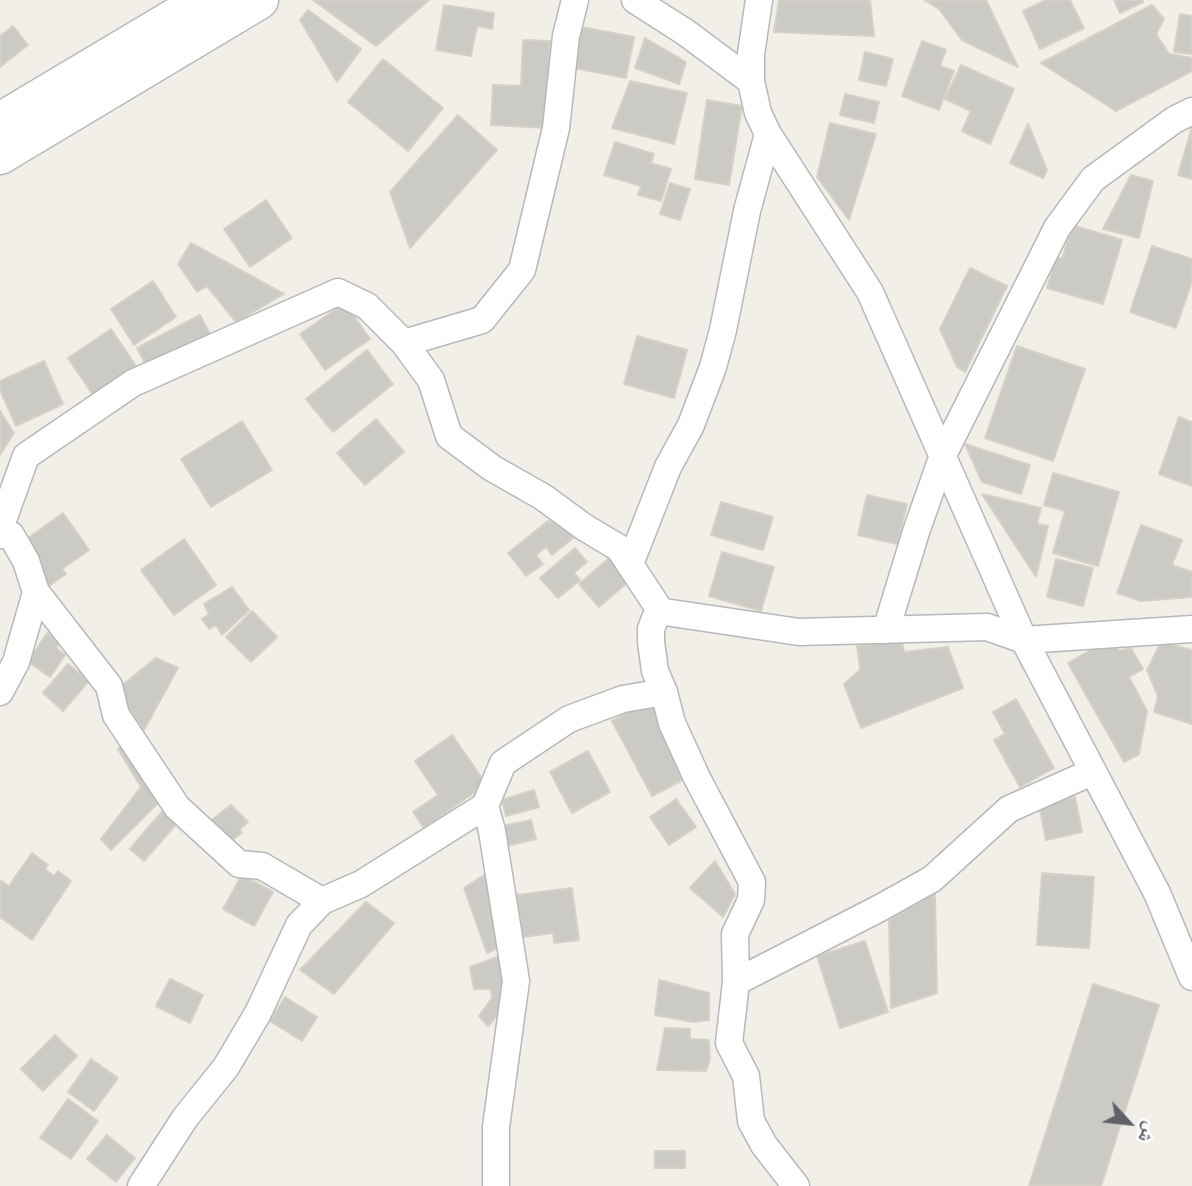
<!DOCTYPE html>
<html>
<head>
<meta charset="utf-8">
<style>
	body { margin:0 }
	#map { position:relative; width:1192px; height:1186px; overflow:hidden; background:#f1efe8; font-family:"Fira Sans Condensed","Noto Naskh Arabic",sans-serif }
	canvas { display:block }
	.north { position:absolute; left:1094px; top:1088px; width:70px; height:70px; -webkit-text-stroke:5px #fff; paint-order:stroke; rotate:117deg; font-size:19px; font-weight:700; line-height:28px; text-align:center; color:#5f6368 }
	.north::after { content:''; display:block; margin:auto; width:24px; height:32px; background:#5f6368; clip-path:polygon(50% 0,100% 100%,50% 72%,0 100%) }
</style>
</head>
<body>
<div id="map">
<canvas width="1192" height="1186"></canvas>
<div class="north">ش</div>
</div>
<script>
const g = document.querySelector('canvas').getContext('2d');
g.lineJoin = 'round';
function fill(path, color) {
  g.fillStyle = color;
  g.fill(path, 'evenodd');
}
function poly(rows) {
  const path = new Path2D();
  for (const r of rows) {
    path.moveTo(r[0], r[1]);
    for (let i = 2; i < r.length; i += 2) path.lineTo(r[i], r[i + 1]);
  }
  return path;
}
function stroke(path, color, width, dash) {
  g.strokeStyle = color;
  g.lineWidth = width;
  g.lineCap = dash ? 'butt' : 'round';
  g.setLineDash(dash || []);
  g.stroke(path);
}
const building = poly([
	[313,0,429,0,376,46,313,0],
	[779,0,870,0,874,36,774,32,779,0],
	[924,0,986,0,1018,67,962,40,939,9,924,0],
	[1046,0,1070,0,1084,28,1040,49,1023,11,1046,0],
	[1114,0,1142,0,1143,2,1120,13,1114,0],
	[444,5,494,13,492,29,477,26,471,56,436,50,444,5],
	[1152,5,1164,19,1156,34,1169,54,1192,58,1192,71,1116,111,1041,63,1152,5],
	[308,10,361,49,337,82,300,20,308,10],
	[1180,14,1192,16,1192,54,1174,52,1180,14],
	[13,26,28,45,0,67,0,36,13,26],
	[581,27,634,37,626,78,574,68,581,27],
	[645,38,686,62,679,84,635,68,645,38],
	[523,40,550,41,547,128,491,125,493,85,521,86,523,40],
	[922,41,946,50,940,66,954,71,939,110,902,96,922,41],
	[865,52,893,59,886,86,859,80,865,52],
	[383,59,443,108,408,151,348,102,383,59],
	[961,65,1014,89,990,144,962,131,971,111,945,99,961,65],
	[630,81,687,93,674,144,612,128,630,81],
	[845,94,879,102,874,123,840,115,845,94],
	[707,100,742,106,729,185,695,179,707,100],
	[458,115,497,150,410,248,390,192,458,115],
	[830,123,876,134,849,220,817,177,830,123],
	[1028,124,1047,170,1043,178,1010,163,1028,124],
	[1192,127,1192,179,1178,175,1192,127],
	[615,142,654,154,651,163,671,169,661,201,638,195,641,186,604,175,615,142],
	[1131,175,1153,181,1139,238,1103,229,1131,175],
	[670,183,690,189,680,220,660,214,670,183],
	[266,200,292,238,250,267,224,229,266,200],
	[1072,225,1122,240,1103,304,1047,288,1056,257,1062,259,1072,225],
	[191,243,284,294,236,322,207,286,197,292,178,264,191,243],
	[1152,246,1192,259,1192,281,1176,328,1130,312,1152,246],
	[970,268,1007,286,965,372,957,367,940,329,970,268],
	[153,281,176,317,134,345,111,309,153,281],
	[345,303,370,339,325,370,300,334,345,303],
	[200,315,212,338,149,371,137,348,200,315],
	[111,329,138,369,95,398,68,358,111,329],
	[637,336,687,350,674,398,624,384,637,336],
	[1017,346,1085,369,1053,461,985,438,1017,346],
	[367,350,393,384,333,432,306,399,367,350],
	[44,361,63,404,16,426,0,390,0,381,44,361],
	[0,411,14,433,0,455,0,411],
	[1179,417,1192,422,1192,486,1159,474,1179,417],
	[376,419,404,452,365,485,337,453,376,419],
	[242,421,272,470,211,507,181,459,242,421],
	[965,444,1030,465,1021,494,982,482,965,444],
	[1053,473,1119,492,1098,566,1053,553,1065,511,1044,505,1053,473],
	[982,494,1041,508,1037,524,1048,526,1036,577,982,494],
	[867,495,907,504,897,544,858,535,867,495],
	[721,502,773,517,763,550,711,535,721,502],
	[63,513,89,550,62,569,66,574,49,586,20,544,63,513],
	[548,521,577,535,552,555,546,547,536,555,543,564,526,576,508,553,548,521],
	[1141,525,1182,540,1172,565,1192,572,1192,597,1141,601,1117,593,1141,525],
	[184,539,216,585,174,615,141,570,184,539],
	[575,548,587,562,574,573,580,580,558,598,540,578,575,548],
	[722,552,774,567,761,611,709,596,722,552],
	[614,554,634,577,599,607,579,584,614,554],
	[1056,559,1093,568,1083,606,1047,597,1056,559],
	[232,587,249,610,222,635,216,625,209,629,202,619,209,614,204,604,232,587],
	[252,611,277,637,251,662,226,637,252,611],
	[47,633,60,643,56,648,65,655,50,677,28,662,47,633],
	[1111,638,1119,651,1131,648,1143,669,1129,677,1147,711,1139,754,1124,762,1068,663,1111,638],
	[902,641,904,652,948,647,963,688,861,728,844,684,860,670,857,646,902,641],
	[1161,642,1192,650,1192,724,1154,712,1158,696,1147,670,1161,642],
	[156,658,178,668,144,730,116,690,156,658],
	[68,664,89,681,63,711,43,693,68,664],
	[1016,699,1054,768,1020,787,994,740,1005,734,993,712,1016,699],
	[650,701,690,776,652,796,612,721,650,701],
	[452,735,486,784,424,828,413,812,438,795,415,761,452,735],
	[126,741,161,800,111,850,101,839,141,787,118,749,126,741],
	[588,751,610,792,572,813,550,772,588,751],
	[534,790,539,807,506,816,502,800,534,790],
	[1075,797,1082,832,1046,840,1039,805,1075,797],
	[676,799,696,827,669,845,650,817,676,799],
	[231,805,248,822,239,830,242,833,226,844,208,823,231,805],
	[165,808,179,821,144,861,130,849,165,808],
	[531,820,536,839,507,846,503,826,531,820],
	[32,853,48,865,45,869,54,876,58,871,71,881,32,940,0,917,0,880,9,886,32,853],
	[715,861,735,894,723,917,690,888,715,861],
	[487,873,506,944,487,953,464,888,487,873],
	[1042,873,1094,877,1089,948,1037,945,1042,873],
	[242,875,273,892,254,926,223,909,242,875],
	[572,888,579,940,554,943,553,933,522,937,517,895,572,888],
	[935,894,937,993,891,1008,889,920,935,894],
	[366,902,394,923,334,994,300,970,366,902],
	[865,941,888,1012,840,1028,817,956,865,941],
	[503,955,505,1007,488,1026,479,1016,492,998,490,989,474,989,470,967,503,955],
	[170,979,203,995,190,1023,156,1006,170,979],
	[659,980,709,993,709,1020,693,1022,655,1015,659,980],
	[1093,984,1159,1005,1101,1186,1029,1186,1093,984],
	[285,997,317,1017,302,1041,270,1021,285,997],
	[665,1028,690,1029,690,1039,709,1040,710,1059,706,1071,657,1070,665,1028],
	[55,1035,77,1056,43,1091,21,1069,55,1035],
	[91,1059,118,1078,94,1111,68,1092,91,1059],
	[68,1099,98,1121,71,1159,40,1138,68,1099],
	[107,1135,135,1158,116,1182,87,1159,107,1135],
	[655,1151,685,1151,685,1168,655,1168,655,1151]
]);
const street = poly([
	[635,0,685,32,751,81],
	[759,0,751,54,751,81,758,113,768,134,870,292,1024,640,1157,893,1192,977],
	[404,343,482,320,522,270,556,128,566,36,575,0],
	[0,528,26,456,133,383,338,292,367,306,404,343,431,380,449,436,492,468,543,497,584,527,619,548,656,604,658,611,651,629,651,642,655,671,664,692,672,723,697,778,752,882,751,900,735,934,736,982,729,1043,746,1076,751,1121,764,1145,796,1186],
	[0,535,11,535,26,561,36,592,16,662,0,692],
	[630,564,668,467,691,425,713,367,723,330,747,211,768,134],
	[36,592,109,686,116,715,177,807,239,864,262,866,322,901],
	[658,611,799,632,987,627,1024,640,1192,629],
	[886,630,916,532,943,455,1057,228,1093,179,1174,120,1192,111],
	[736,982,880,908,932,879,1009,809,1092,772],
	[141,1186,185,1118,226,1067,258,1013,299,925,322,901,361,884,485,806],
	[496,1186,496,1127,516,981,492,831,485,806,503,763,569,719,623,699,664,692]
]);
const secondary = poly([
	[0,122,205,0],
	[0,155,259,0]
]);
fill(building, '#cccac5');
stroke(building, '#d6d1c6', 2);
stroke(street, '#b5b8bc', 29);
stroke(secondary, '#b6babf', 41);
stroke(street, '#fff', 26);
stroke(secondary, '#fff', 38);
</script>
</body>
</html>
